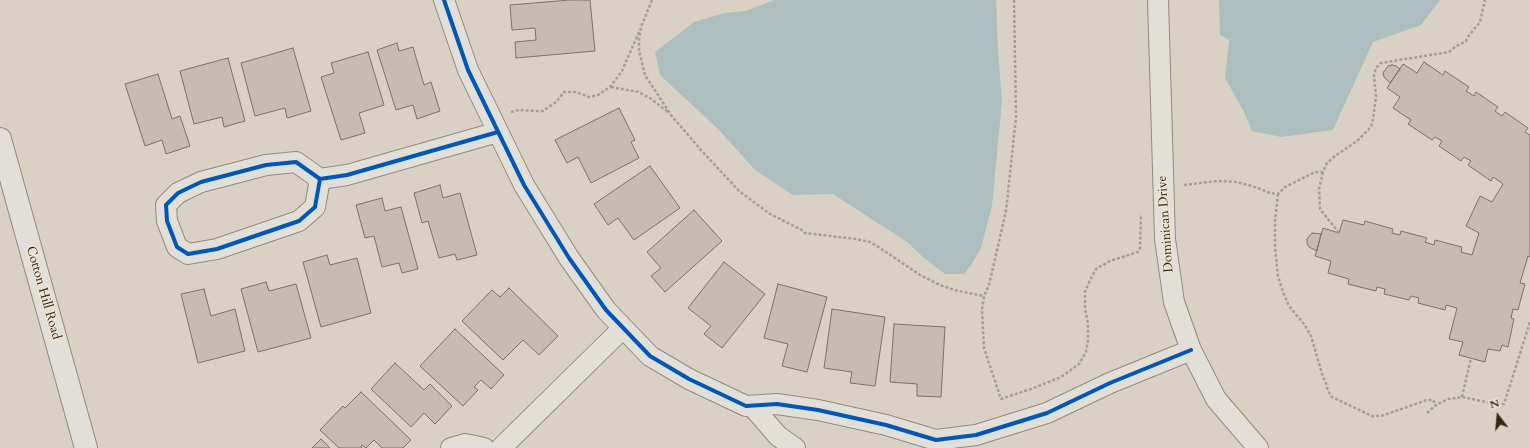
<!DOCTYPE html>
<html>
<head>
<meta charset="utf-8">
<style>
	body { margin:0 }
	#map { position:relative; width:1530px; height:448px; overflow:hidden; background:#d9d2c4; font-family:Cardo,serif }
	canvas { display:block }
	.north { position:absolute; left:1478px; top:396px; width:40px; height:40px; -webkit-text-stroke:3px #ece4d3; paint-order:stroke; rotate:344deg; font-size:11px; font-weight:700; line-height:16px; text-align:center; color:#352612 }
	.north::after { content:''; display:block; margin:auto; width:14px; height:18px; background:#352612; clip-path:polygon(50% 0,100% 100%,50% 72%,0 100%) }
</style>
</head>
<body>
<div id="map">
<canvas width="1530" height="448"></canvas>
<div class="north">N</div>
</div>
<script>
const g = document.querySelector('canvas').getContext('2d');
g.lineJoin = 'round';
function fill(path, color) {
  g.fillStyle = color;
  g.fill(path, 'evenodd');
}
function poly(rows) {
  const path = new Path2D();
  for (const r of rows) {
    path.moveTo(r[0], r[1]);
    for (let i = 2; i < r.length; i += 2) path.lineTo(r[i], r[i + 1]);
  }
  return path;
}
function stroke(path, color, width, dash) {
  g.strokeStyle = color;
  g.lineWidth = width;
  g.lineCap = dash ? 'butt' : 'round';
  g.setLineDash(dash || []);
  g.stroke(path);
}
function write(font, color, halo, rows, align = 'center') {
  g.font = font + ' Cardo,serif';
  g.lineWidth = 3;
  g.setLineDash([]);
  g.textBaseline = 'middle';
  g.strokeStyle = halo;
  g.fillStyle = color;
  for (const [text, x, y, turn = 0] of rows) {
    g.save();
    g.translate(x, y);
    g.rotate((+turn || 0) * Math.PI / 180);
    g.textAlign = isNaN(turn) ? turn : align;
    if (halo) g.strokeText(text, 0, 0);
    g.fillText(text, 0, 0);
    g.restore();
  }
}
const water = poly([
	[774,0,996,0,998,50,1002,101,992,206,981,248,971,265,964,274,945,274,924,258,907,242,833,194,793,195,755,170,719,130,660,75,655,52,694,22,725,13,746,11],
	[1219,0,1440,0,1421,25,1373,42,1333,130,1281,137,1252,131,1244,112,1225,78,1229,40,1220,35]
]);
const building = poly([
	[570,0,590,0,595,51,516,58,515,42,536,40,535,28,512,30,510,5,570,0],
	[397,43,399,51,413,47,424,85,431,82,440,111,417,119,413,105,396,110,377,50,397,43],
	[293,48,311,111,287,118,285,108,255,116,241,63,293,48],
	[368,52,384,105,359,113,365,133,341,140,321,77,334,73,331,63,368,52],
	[228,58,245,121,224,127,222,117,194,124,180,71,228,58],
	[1424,62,1443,75,1445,71,1469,87,1466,91,1474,96,1476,92,1498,107,1495,111,1502,116,1505,112,1528,128,1525,132,1530,135,1530,257,1528,256,1520,283,1525,284,1518,310,1513,309,1511,318,1514,319,1508,347,1502,345,1500,351,1488,349,1485,362,1459,355,1463,342,1449,339,1457,308,1446,305,1445,310,1418,303,1419,298,1411,296,1409,300,1384,294,1385,289,1377,287,1376,291,1348,284,1349,279,1328,273,1331,261,1315,256,1323,228,1339,233,1343,220,1364,225,1365,221,1393,229,1392,233,1400,235,1401,231,1427,238,1425,242,1434,245,1435,240,1462,247,1461,252,1472,255,1479,233,1466,226,1480,196,1492,202,1503,184,1493,177,1491,181,1468,165,1471,161,1464,157,1461,161,1439,146,1442,141,1435,137,1432,140,1408,124,1411,120,1393,108,1400,97,1387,88,1403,64,1417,73,1424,62],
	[1392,65,1396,66,1400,69,1390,83,1384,77,1383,73,1388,66,1392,65],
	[158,74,172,119,180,116,190,146,166,154,162,140,145,146,125,84,158,74],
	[619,108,635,140,631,142,639,158,591,183,578,157,567,163,555,140,619,108],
	[650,166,680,208,634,240,618,218,608,225,594,204,650,166],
	[440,185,443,198,460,193,477,255,457,260,455,254,439,258,428,221,422,223,414,193,440,185],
	[382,198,385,211,401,207,418,269,402,273,399,263,382,267,374,236,365,238,356,205,382,198],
	[694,210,722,241,665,292,651,276,661,268,647,252,694,210],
	[1312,233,1321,234,1317,251,1309,247,1307,243,1307,239,1312,233],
	[327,255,330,265,357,258,371,313,321,327,303,262,327,255],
	[724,262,765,294,722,348,704,334,711,326,688,308,724,262],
	[266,282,269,291,296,284,311,338,258,352,241,289,266,282],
	[778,284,827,297,807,372,782,366,788,344,764,338,778,284],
	[509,288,558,336,539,355,523,340,503,360,462,321,492,290,500,297,509,288],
	[204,289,211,316,235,309,245,351,198,363,181,294,204,289],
	[832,309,885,317,875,386,850,383,852,372,824,368,832,309],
	[894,324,945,327,941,397,917,396,917,384,890,382,894,324],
	[455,329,504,375,491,389,481,380,474,387,478,390,463,406,420,366,455,329],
	[395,363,424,390,430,384,452,406,435,424,424,413,411,427,371,389,395,363],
	[361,392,411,440,403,448,382,448,374,440,366,448,362,445,361,447,362,448,339,448,320,430,343,406,345,408,361,392],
	[321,439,330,448,312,448,321,439]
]);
const path = poly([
	[652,0,641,27,639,39,639,51,645,75,671,115,701,150,739,191,770,214,802,230,805,233,856,239,870,242,880,248,920,275,940,285,958,291,984,296],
	[1014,0,1016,117,1006,211,989,285,984,296,982,310,984,348,1001,399,1031,389,1061,377,1079,364,1086,352,1088,340,1088,324,1085,308,1085,292,1090,280,1096,269,1110,261,1138,252,1140,248,1141,214],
	[611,87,638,92,650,98,669,113],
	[511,112,519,110,536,111,543,111,556,102,564,92,576,92,589,97,598,95,610,87,622,71,639,32],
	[1323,172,1319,189,1320,209,1339,233],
	[1184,185,1217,181,1237,182,1252,186,1270,193,1278,194,1285,187,1315,172,1323,172,1327,163,1335,156,1357,141,1371,127,1373,119,1376,96,1374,75,1376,68,1381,63,1449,52,1455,47,1466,41,1467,38,1480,22,1485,0],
	[1278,194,1275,221,1275,247,1278,276,1283,292,1289,306,1304,324,1311,336,1323,377,1326,383,1328,391,1332,397,1372,416,1381,416,1427,400,1433,400,1436,405],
	[1462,397,1471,358],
	[1427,413,1436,405,1448,399,1462,397,1496,404,1504,404,1530,322]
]);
const minor = poly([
	[444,0,468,70,524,185,569,258,606,310,650,356,689,379,746,406,777,404,818,410,886,425,936,440,976,435,1047,413,1110,383,1191,350],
	[1158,0,1165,239,1174,302,1191,350,1216,399,1258,448],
	[320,179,315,207,299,221,217,249,188,254,177,247,167,221,166,205,178,193,201,182,266,165,296,162,320,179,347,175,498,132],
	[752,406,778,436,795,448],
	[451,448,465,444,484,448],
	[501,448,623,328]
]);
const tertiary = poly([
	[0,139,86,448]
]);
const cycleway = poly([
	[444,0,468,70,524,185,569,258,606,310,650,356,689,379,746,406,777,404,818,410,886,425,936,440,976,435,1047,413,1110,383,1191,350],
	[320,179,315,207,299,221,217,249,188,254,177,247,167,221,166,205,178,193,201,182,266,165,296,162,320,179,347,175,498,132]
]);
const streetNames = [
	["Dominican Drive",1166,224,-94],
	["Cotton Hill Road",43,293,74]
];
fill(water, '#adbebf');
fill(building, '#c8bbaf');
stroke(building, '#797268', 1);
stroke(minor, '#908a80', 22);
stroke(tertiary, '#908a80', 24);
stroke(path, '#a39f97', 2.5, [3, 2]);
stroke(minor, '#e2dfd8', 20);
stroke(tertiary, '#e2dfd8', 22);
stroke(cycleway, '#0057b8', 4);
write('13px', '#352612', '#ece4d3', streetNames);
</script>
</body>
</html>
